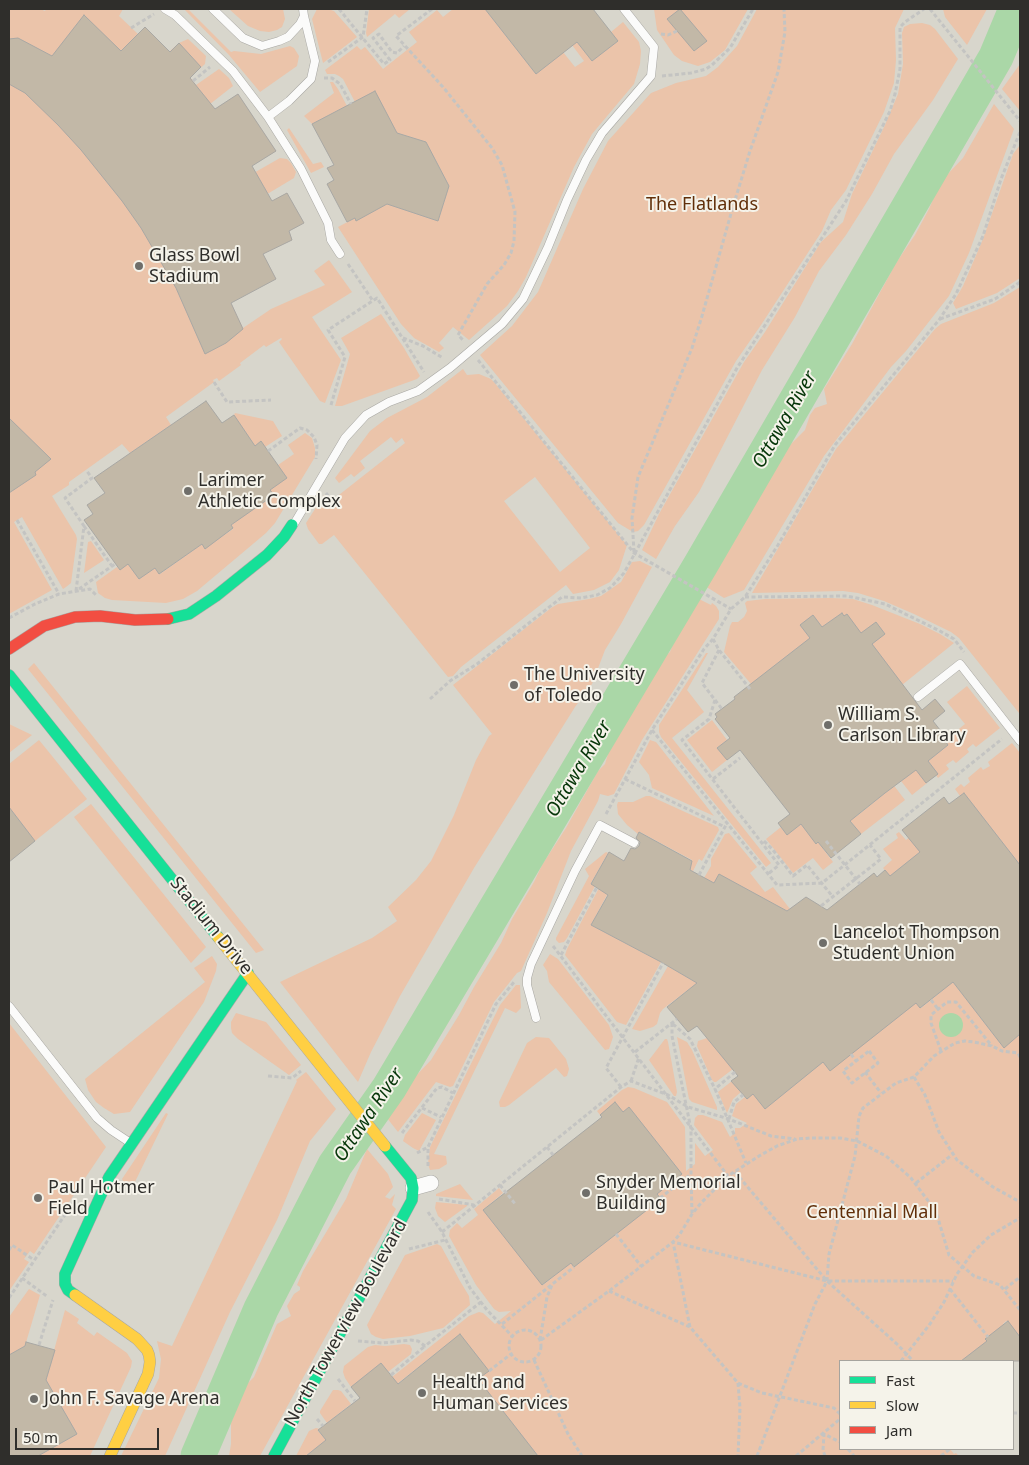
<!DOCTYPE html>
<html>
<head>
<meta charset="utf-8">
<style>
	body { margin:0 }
	#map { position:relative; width:1029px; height:1465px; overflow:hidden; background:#e5e4df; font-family:"Noto Sans",sans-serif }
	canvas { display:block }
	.frame { position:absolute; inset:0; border:10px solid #2f2e2b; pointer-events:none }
	.legend { position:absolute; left:839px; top:1360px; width:175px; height:90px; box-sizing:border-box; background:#f5f3ea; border:1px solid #a6a49e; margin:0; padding:6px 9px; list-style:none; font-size:15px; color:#2f2e2b }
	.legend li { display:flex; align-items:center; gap:10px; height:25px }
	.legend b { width:25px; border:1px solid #a6a49e }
	.scale { position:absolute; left:15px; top:1428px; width:144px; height:22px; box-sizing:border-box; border:2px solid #2f2e2b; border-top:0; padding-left:6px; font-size:15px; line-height:18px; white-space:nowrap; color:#2f2e2b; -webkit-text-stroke:4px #f5f3ea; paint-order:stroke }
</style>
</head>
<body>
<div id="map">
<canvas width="1029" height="1465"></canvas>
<div class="frame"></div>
<ul class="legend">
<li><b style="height:6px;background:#16e098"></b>Fast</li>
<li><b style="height:6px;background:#ffcf43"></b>Slow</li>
<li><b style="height:6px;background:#f24e42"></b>Jam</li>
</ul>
<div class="scale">50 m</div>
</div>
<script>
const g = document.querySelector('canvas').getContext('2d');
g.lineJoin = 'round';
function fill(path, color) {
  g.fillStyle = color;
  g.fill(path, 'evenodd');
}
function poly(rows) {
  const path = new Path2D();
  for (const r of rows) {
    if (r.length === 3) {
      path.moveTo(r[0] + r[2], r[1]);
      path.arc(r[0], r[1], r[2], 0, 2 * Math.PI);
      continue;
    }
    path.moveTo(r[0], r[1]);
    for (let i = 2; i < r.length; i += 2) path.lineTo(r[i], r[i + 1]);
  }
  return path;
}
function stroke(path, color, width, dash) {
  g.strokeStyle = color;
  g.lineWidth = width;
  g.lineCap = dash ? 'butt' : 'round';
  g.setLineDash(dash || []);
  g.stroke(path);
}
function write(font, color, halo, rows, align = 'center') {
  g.font = font + ' "Noto Sans",sans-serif';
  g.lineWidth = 4;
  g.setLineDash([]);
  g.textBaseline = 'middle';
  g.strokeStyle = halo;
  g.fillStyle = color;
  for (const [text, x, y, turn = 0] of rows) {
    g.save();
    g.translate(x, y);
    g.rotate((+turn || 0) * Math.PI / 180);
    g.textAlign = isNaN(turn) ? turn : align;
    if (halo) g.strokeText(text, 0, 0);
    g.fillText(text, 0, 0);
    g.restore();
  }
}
const built = poly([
	[9,9,1020,9,1020,1456,9,1456],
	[840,1361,1013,1361,1013,1449,840,1449]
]);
const green = poly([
	[9,9,40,9,45,11,46,9,123,9,119,16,138,34,145,27,151,33,146,37,163,57,179,43,188,39,206,56,205,64,190,77,196,85,219,69,229,78,233,86,205,108,209,113,238,94,276,151,248,168,252,174,280,158,287,159,291,163,296,172,294,178,264,196,268,203,287,193,304,223,289,231,292,240,263,254,276,279,229,299,243,328,271,309,325,285,314,271,329,260,352,292,312,317,341,360,325,403,320,401,279,342,282,339,281,338,266,347,264,345,240,363,241,365,219,381,217,378,213,380,214,382,166,417,171,425,130,453,122,444,69,482,69,485,52,496,76,535,77,539,71,583,66,587,63,589,22,517,14,522,52,590,9,614],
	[184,9,188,9,231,52,234,51,261,54,290,46,294,48,299,56,297,66,260,92,229,55],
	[229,9,283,9,285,19,282,27,277,30,269,32,260,31,248,26],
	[317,9,328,9,334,11,357,37,323,63,312,19],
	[369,9,410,9,399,18,395,14,367,37,366,33],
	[453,9,489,9,490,11,488,13,536,74,563,52,575,67,584,61,572,45,577,42,592,61,618,41,611,32,623,22,639,42,641,51,640,64,634,84,592,134,574,167,526,277,518,291,507,306,469,340,453,327,439,343,444,348,439,352,414,338,401,324,338,227,355,218,356,220,387,204,438,221,449,186,426,142,397,133,355,102,343,79,339,76,335,74,327,74,325,70,357,46,361,50,365,47,383,69,417,42,409,32,437,10,443,17],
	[654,9,748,9,725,50,710,62,698,66,682,61,674,55,657,30],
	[757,9,904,9,895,28,896,60,894,83,884,112,846,190,831,210,822,231,761,325,736,361,644,525,638,531,633,532,618,523,480,355,512,326,538,292,583,189,608,141,651,93,676,83,706,76,718,67,737,46],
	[943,9,987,9,967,45,945,17],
	[922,23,930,25,935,29,958,59,933,100,894,154,872,194,846,235,819,271,795,317,762,370,699,492,675,526,656,559,642,550,659,514,744,362,765,332,821,242,843,222,852,194,885,125,898,94,903,64,902,33,904,27,910,24],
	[1020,64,1020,111,1002,89],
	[330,82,333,82,338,89,347,106,312,124,304,116,334,93],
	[994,104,1014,129,969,253,949,296,906,351,891,367,824,456,744,590,724,598,705,586,719,565,726,548,728,532,743,509,750,507,788,447,805,430,810,415,815,408,827,404,824,389,852,344,896,263,915,235,929,209,937,190,944,178,963,158],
	[289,128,313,164,321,162,324,167,311,173,287,130],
	[1020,145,1020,278,997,293,956,309,953,303,963,286,983,239,1013,154],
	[1020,287,1020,712,1019,713,959,638,951,632,914,614,884,601,858,593,843,591,752,593,836,449,935,329,941,324,994,303],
	[381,314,404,348,420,376,417,379,342,406,335,406,350,354,341,338],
	[463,369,467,375,479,374,491,379,494,382,627,545,619,570,610,582,594,590,573,594,566,585,461,667,453,676,448,677,334,535,322,544,319,544,308,529,306,523,324,495,330,502,405,443,402,438,396,443,391,437,360,461,365,468,354,477,351,474,339,483,335,478,370,431,387,418,427,397],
	[535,477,590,548,560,572,504,501],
	[235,413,273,421,282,436,265,447,261,441,255,446,234,415],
	[305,433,312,438,315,448,315,457,275,523,266,533,197,591,183,599,166,603,112,600,105,598,98,593,96,582,117,567,120,570,128,564,139,579,155,568,160,574,202,544,205,548,233,529,231,525,270,490,278,465,294,454,288,445],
	[91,541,104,560,84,573,88,542],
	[640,561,652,567,621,624,605,650,592,684,575,707,474,868,400,996,371,1052,358,1082,280,982,372,938,397,921,388,907,416,880,431,861,454,815,476,760,489,736,492,734,453,685,551,608,558,604,589,599,601,596,621,582,632,562],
	[697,598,711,605,712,603,716,606,719,611,719,619,642,740,614,794,608,796,600,794,598,801,571,851,547,913,521,971,517,973,494,1002,453,1086,450,1087,436,1082,398,1132,387,1118,414,1078,431,1060,459,1015,474,987,501,943,512,919,534,882,542,865,566,828,598,771,605,764,610,747,638,697,662,659,670,652,677,633,696,604],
	[830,598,853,599,872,605,920,624,940,634,954,643,902,685,872,644,885,634,876,622,859,635,857,628,847,615,844,616,842,613,826,624,824,630,813,615,800,625,812,641,805,642,751,684,724,652,730,626,732,622,738,622,744,617,747,611,745,603,747,601,765,599],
	[706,653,708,653,687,690,704,712,672,738,771,863,766,867,661,737,659,732,659,725],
	[34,663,264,950,256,953,28,669],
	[967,686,1000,728,976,747,973,744,967,749,969,752,956,763,953,760,946,765,949,769,938,778,936,775,938,774,926,758,932,758,948,745,946,742,949,737,965,724,947,702],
	[712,720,727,740,717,748,727,760,712,772,687,740],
	[9,724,32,735,9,753],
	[39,740,87,799,35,841,13,812,9,815,9,764],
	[650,740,656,742,714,816,652,788,649,775,639,762],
	[1012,743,1020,753,1020,865,964,793,960,796,955,789,961,784,964,787,970,782,968,778,981,767,983,770,990,766,988,762],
	[913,766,927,783,912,795,901,781,911,774],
	[892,783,905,800,861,834,848,818,857,816,890,789],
	[646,796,650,796,718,827,719,830,702,861,699,859,693,871,690,870,692,860,640,832,638,834,627,825,618,814,617,805,618,802,633,802],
	[91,804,206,947,191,963,74,817],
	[801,824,816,843,818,842,833,862,823,870,813,858,793,873,766,839,781,827,787,835],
	[920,829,931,843,890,876,883,868,892,860,883,849,898,838,896,834,899,832,906,840],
	[729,833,757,867,750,873,765,892,773,887,790,909,787,911,719,874,714,883,704,878,711,866,711,859,725,834],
	[606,852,608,853,591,883,595,886,567,938,564,942,559,943,556,940,556,938,589,876,585,869],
	[599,888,608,893,591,925,661,962,626,1025,617,1022,565,955,567,949],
	[550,954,558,959,609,1025,613,1037,609,1049,605,1050,549,982,547,971,543,965],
	[212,956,217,964,216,971,204,1002,130,1112,114,1114,104,1108,96,1102,88,1090,85,1079,205,982,194,968],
	[939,964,1003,1047,1020,1034,1020,1337,1008,1322,1006,1321,1003,1324,1004,1325,985,1339,987,1341,961,1361,840,1361,840,1449,950,1449,954,1454,956,1453,959,1456,538,1456,478,1379,489,1371,460,1334,397,1384,392,1377,469,1316,479,1312,483,1313,495,1324,511,1311,499,1312,494,1309,476,1285,449,1236,450,1230,457,1223,462,1228,478,1215,474,1209,499,1188,503,1193,483,1210,543,1285,571,1263,574,1267,661,1199,657,1194,682,1174,629,1107,623,1112,615,1103,600,1115,597,1111,622,1090,628,1087,634,1088,667,1102,685,1127,686,1171,695,1164,695,1143,705,1156,713,1150,694,1125,695,1118,698,1115,703,1115,722,1122,730,1137,735,1133,735,1128,740,1128,747,1123,732,1116,736,1104,745,1097,747,1099,753,1094,765,1109,823,1062,830,1070,916,1002,921,1008,942,991,935,982],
	[668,966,697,983,663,1009,660,1013,657,1024,653,1027,640,1031,632,1029],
	[516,985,520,985,521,1008,516,1013,505,1008,434,1154,446,1156,447,1164,439,1169,430,1170,428,1164,430,1147,500,1005],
	[236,1013,266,1022,301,1065,289,1075,238,1039,232,1033,231,1028,231,1022],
	[9,1023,106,1147,34,1254,30,1251,24,1259,29,1262,9,1291],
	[536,1037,549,1038,566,1059,569,1069,567,1076,564,1077,556,1068,509,1105,505,1107,500,1107,499,1102,527,1043],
	[677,1037,687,1042,692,1050,717,1107,717,1110,692,1102,689,1099],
	[707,1038,733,1069,716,1082,714,1082,712,1080,697,1046,698,1041],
	[665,1039,667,1039,668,1042,677,1092,676,1096,674,1096,649,1060],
	[306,1072,336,1109,310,1141,277,1220,230,1312,165,1456,121,1456,159,1378,161,1359,157,1341,172,1346,297,1081,296,1080],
	[732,1081,741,1092,733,1099,727,1113,718,1092],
	[166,1113,168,1114,133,1186,123,1181,122,1179],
	[422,1113,436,1120,419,1151,413,1148,403,1141,405,1135],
	[367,1149,388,1174,393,1187,385,1197,390,1199,395,1194,392,1205,396,1209,260,1456,229,1456,231,1444,231,1423,243,1393,248,1383,254,1377,277,1324,291,1316,287,1306,294,1294,300,1290,300,1287,297,1285,303,1271,346,1199],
	[460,1184,473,1200,436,1196,436,1194],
	[436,1202,467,1205,467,1206,445,1222,438,1216,435,1208],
	[437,1244,441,1246,460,1281,469,1296,470,1305,443,1328,410,1336,383,1339,376,1337,371,1334,367,1325,405,1255],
	[29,1289,40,1295,25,1346,9,1355,9,1317],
	[65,1310,79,1319,77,1323,94,1336,97,1332,127,1353,132,1361,131,1367,90,1456,38,1456,77,1434,46,1380],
	[404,1344,410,1345,412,1349,411,1354,388,1372,381,1363,351,1387,345,1378,343,1372,344,1366,368,1347,375,1345,385,1346],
	[333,1390,338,1390,341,1391,351,1404,327,1423,320,1413,320,1411],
	[316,1428,320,1429,318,1431,326,1440,306,1456,296,1456,309,1431]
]);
const water = poly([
	[951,1025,12]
]);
const river = poly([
	[198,1456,261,1309,335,1165,389,1088,700,566,996,57,1016,9]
]);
const building = poly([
	[485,9,593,9,618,41,592,61,577,42,536,74,485,9],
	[680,9,707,41,694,51,667,19,680,9],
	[84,15,121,51,145,27,170,52,179,43,201,67,190,78,215,109,238,94,276,151,252,166,272,201,287,193,304,223,289,231,292,240,263,254,276,279,231,303,243,329,226,343,205,354,176,288,141,228,122,201,81,150,58,125,25,93,9,84,9,39,18,38,52,56,84,15],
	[375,91,397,133,426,142,449,186,438,221,387,204,356,221,355,218,347,222,327,184,334,180,327,168,334,165,312,124,375,91],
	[206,401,222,423,234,415,255,446,261,441,287,478,270,490,274,495,231,525,233,528,205,549,202,544,159,574,155,568,139,579,128,564,120,570,84,520,93,514,87,505,105,493,94,478,206,401],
	[9,418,51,459,35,472,36,475,9,493,9,418],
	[842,613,844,616,847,614,861,633,876,622,885,634,872,644,922,710,935,699,945,711,933,721,948,740,946,742,948,745,928,761,938,774,926,783,916,770,885,793,850,821,861,834,831,858,818,842,816,844,801,824,787,835,778,823,790,814,740,750,727,760,717,748,730,738,715,719,717,717,715,714,735,699,734,697,810,638,800,625,813,615,822,627,842,613],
	[964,793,1020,865,1020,1034,1004,1048,953,982,920,1008,916,1003,830,1071,823,1062,765,1109,753,1094,747,1099,731,1081,738,1076,697,1026,688,1032,667,1007,697,983,661,962,591,925,608,895,591,884,609,852,624,861,631,848,635,849,639,846,640,842,636,838,639,832,692,861,690,870,714,883,719,874,787,911,806,897,827,910,874,873,877,877,885,870,890,876,920,852,902,830,944,797,949,804,964,793],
	[9,807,35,841,9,862,9,807],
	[615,1102,623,1112,629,1107,682,1174,657,1194,661,1199,574,1267,571,1263,542,1285,483,1210,602,1117,600,1115,615,1102],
	[1008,1321,1020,1337,1020,1361,961,1361,987,1341,985,1339,1008,1321],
	[460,1334,489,1371,478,1379,538,1456,306,1456,326,1440,318,1430,360,1398,351,1387,381,1363,398,1384,460,1334],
	[26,1342,55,1350,46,1380,77,1434,38,1456,9,1456,9,1355,25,1346,26,1342]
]);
const path = poly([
	[339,9,384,64,390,60,373,38,379,34,392,52,397,53,404,46],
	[432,9,396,36,443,87,492,148,502,165,515,212,514,241,511,253,504,265,487,284,458,335,463,340],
	[930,9,1020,121],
	[131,28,154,14],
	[661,34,668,35,677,31],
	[328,62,363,37,367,9],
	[662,76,691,73,706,69,712,65,730,48,753,9],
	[324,78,332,78,340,84,351,104],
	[193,81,210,67],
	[348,264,373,301],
	[940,319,995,299,1020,282],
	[403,338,423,346,443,358],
	[478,360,634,553,731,609],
	[214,382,227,402,271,400],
	[331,405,345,357,328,330,377,298,424,372],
	[268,451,300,428,307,430,314,437,317,445,316,459],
	[326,493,332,501],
	[17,520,59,594],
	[84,526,112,566],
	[634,552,632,518,638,477,692,348,702,316,732,210,750,151,778,72,785,32,784,9],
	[79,589,115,564],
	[76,591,84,526,65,498,92,478,86,470],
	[745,597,847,596,885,604,940,631,954,639,964,652],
	[9,618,35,604,59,594,90,589,97,596],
	[713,639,719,650,750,689],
	[719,650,702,683,722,709],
	[430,699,450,681,477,664,562,597,581,598,597,595,610,588,624,573,737,368,846,201,890,111,895,94,900,69,900,27,905,22,924,9],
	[715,700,709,719,682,740,779,865,768,874],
	[652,730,777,885,822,883,1002,739],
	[625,779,725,827],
	[713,779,740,758],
	[606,814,652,730,704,649,713,639,731,609,745,597,778,545,835,445,939,320,956,294,983,236,1001,179,1020,132],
	[764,841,773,850,793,876,807,865,833,897],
	[826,841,860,884],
	[699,875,726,825],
	[821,906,881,859,870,845],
	[553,946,728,1176],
	[561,955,597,887],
	[931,1000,938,1009],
	[672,1023,672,1036,691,1129,691,1174,692,1213],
	[673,1024,690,1039,715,1089],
	[869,1051,878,1063,852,1083,843,1071,869,1051],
	[941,1051,931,1023,931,1015,947,1002,956,1002,992,1046],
	[635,1052,677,1019],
	[851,1054,856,1061],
	[735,1072,715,1089,746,1163],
	[865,1072,881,1093],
	[268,1076,292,1078,301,1071],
	[914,1077,925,1095,939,1132,957,1160,993,1187,1020,1202],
	[631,1081,639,1057],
	[621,1087,606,1068,663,963],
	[422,1108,441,1117],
	[729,1119,734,1102,743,1095],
	[402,1133,437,1088,442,1087,453,1093],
	[547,1147,553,1155],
	[417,1153,428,1147,496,1004,514,982],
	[428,1166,428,1148],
	[735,1172,827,1281,898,1345,913,1361],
	[916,1183,953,1154],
	[500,1185,516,1205],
	[660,1198,690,1175],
	[439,1199,474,1205],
	[428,1212,442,1232,470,1288,487,1310,512,1336],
	[442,1232,621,1087,631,1081,668,1095,688,1107,729,1119,771,1136,795,1139],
	[616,1234,641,1266],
	[409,1249,445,1240],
	[9,1250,12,1245,34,1260],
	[22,1278,48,1297],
	[950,1289,988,1337],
	[1005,1289,1020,1277],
	[609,1291,690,1327,738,1383,762,1393,834,1408,840,1414],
	[9,1298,75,1200],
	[502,1324,574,1267],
	[690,1327,673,1242,827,1281,953,1281],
	[525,1346,16],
	[540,1340,547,1297,552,1285],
	[541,1340,609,1291,673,1242,680,1234,692,1214,701,1203,728,1176,759,1156,777,1146,797,1139,811,1138,840,1138,857,1141,886,1156,911,1178,932,1206,937,1215,949,1255,974,1276,1000,1285,1020,1310],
	[358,1341,382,1343,411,1340,418,1341,425,1346,481,1302],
	[39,1345,53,1300],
	[534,1360,568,1434,582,1456],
	[901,1361,930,1324,944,1302,957,1274,973,1252,991,1235,1020,1218],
	[489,1371,511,1354],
	[391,1375,425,1346],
	[338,1379,355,1401],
	[738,1383,740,1408,738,1456],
	[1013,1413,1020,1413],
	[317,1419,323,1426],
	[848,1449,854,1456],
	[757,1456,815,1304,827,1281,829,1254,855,1156,859,1116,863,1108,896,1083,914,1077,934,1056,955,1043,965,1041,974,1042,992,1046,1002,1051,1018,1053,1020,1057],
	[796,1456,840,1419],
	[825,1456,823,1450,824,1434,840,1442],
	[941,1456,950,1449]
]);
const lane = poly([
	[165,9,175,15,233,71,268,117,301,169,328,223,331,240,340,254],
	[213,9,243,38,262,46,279,41,288,37,300,24,304,16,303,9],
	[268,117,289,101,311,79,315,61,304,16],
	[294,524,345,438,366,415,389,402,418,391,450,368,502,324,523,299,548,247,567,200,586,160,602,133,651,76,654,47,624,9],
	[918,697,960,664,1020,741],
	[9,1006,97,1118,111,1130,129,1142],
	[536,1018,527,985,527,978,531,964,575,871,600,825,634,843]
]);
const street = poly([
	[413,1188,431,1183]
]);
const fast = poly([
	[168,619,189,614,216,596,267,555,284,537,292,525],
	[9,675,218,937],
	[75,1295,68,1290,65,1284,65,1274,109,1177,248,973],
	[274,1456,412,1200,413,1188,411,1178,385,1146]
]);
const slow = poly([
	[218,937,385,1146],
	[75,1295,137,1339,147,1350,149,1355,150,1362,148,1374,110,1456]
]);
const jam = poly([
	[9,649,44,626,75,617,100,616,135,620,168,619]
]);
const markers = [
	[139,266,5,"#6f6e6a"],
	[188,491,5,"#6f6e6a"],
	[514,685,5,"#6f6e6a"],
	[828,725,5,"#6f6e6a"],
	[823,943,5,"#6f6e6a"],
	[586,1193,5,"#6f6e6a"],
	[38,1198,5,"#6f6e6a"],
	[422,1393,5,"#6f6e6a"],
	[34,1399,5,"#6f6e6a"]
];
const parkNames = [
	["The Flatlands",702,205],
	["Centennial Mall",872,1213]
];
const poiNames = [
	["Glass Bowl",149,256],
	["Stadium",149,277],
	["Larimer",198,481],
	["Athletic Complex",198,502],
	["The University",524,675],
	["of Toledo",524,696],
	["William S.",838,715],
	["Carlson Library",838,736],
	["Lancelot Thompson",833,933],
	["Student Union",833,954],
	["Snyder Memorial",596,1183],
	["Building",596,1204],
	["Paul Hotmer",48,1188],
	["Field",48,1209],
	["Health and",432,1383],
	["Human Services",432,1404],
	["John F. Savage Arena",44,1399]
];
const streetNames = [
	["Stadium Drive",211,926,51],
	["North Towerview Boulevard",346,1323,-61]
];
const waterNames = [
	["Ottawa River",785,420,-60],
	["Ottawa River",579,769,-59],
	["Ottawa River",369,1115,-56]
];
fill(built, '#d8d6cc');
fill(green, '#ebc4aa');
fill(water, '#aad7a7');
stroke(river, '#aad7a7', 35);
fill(building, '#c2b8a7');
stroke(building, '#a9a8a4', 1);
stroke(lane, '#a9a8a4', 9);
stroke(street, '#a9a8a4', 16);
stroke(fast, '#a9a8a4', 12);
stroke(slow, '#a9a8a4', 12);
stroke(jam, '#a9a8a4', 12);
stroke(path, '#c4c4c2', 3, [4, 2.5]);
stroke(lane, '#fbfbfa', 8);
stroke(street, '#fbfbfa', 15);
stroke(fast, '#16e098', 11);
stroke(slow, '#ffcf43', 11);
stroke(jam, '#f24e42', 11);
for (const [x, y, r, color] of markers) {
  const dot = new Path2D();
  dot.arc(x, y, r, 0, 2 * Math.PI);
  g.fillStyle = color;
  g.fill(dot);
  stroke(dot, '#f5f3ea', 2);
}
write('18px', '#612f09', '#f5f3ea', parkNames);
write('18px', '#2f2e2b', '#f5f3ea', poiNames, 'left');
write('18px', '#2f2e2b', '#f5f3ea', streetNames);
write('italic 19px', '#063609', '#f5f3ea', waterNames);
</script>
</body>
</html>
